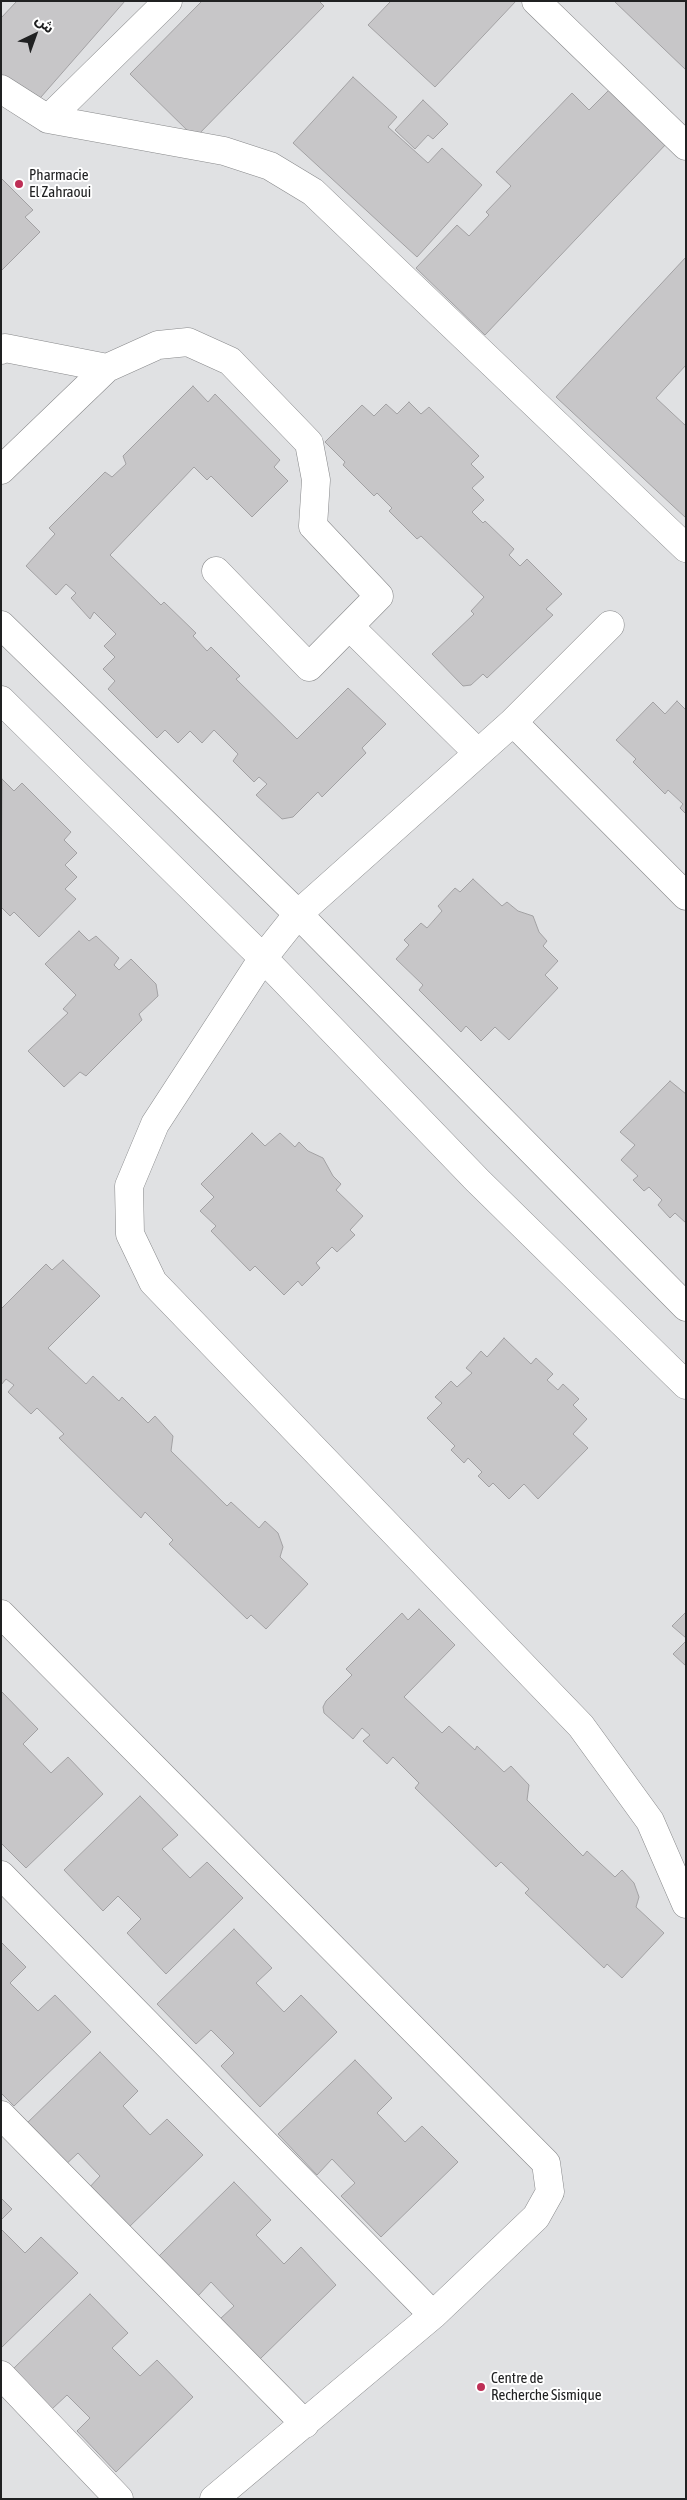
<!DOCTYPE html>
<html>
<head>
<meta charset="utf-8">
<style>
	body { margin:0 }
	#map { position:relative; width:687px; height:2500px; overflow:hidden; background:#e0e1e3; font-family:"Asap Condensed","Noto Sans Arabic",sans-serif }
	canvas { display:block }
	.frame { position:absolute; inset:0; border:2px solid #202122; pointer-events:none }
	.north { position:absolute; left:10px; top:10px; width:50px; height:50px; -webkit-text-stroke:4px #fff; paint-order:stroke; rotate:42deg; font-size:14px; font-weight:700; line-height:20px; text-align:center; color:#202122 }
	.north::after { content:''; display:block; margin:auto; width:18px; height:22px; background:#202122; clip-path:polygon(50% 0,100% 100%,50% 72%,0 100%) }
</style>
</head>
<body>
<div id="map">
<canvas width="687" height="2500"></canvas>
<div class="frame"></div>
<div class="north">ش</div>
</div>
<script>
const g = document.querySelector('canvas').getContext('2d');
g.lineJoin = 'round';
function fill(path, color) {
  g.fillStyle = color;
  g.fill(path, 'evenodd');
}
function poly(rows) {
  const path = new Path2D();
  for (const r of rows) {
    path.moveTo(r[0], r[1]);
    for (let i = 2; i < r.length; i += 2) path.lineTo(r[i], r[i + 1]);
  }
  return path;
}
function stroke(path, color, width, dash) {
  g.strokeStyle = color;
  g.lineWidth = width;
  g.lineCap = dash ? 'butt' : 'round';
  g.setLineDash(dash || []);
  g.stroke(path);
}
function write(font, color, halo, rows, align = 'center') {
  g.font = font + ' "Asap Condensed",sans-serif';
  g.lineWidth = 4;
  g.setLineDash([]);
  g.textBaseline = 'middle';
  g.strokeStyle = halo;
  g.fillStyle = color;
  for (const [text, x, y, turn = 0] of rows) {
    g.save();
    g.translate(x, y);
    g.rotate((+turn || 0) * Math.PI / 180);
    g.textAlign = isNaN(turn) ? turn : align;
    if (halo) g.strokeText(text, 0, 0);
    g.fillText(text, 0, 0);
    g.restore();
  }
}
const building = poly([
	[17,1,125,1,34,105,1,76,1,18,17,1],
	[202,1,319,1,324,6,195,138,130,74,202,1],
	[391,1,516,1,435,87,368,25,391,1],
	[614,1,686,1,686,70,614,1],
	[353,77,397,117,388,127,428,163,442,148,482,185,417,257,293,143,353,77],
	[611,88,668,142,485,335,416,268,457,225,469,236,489,215,486,212,511,186,496,172,572,93,589,110,611,88],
	[423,100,448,124,433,139,428,135,415,149,395,130,423,100],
	[1,178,33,210,25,217,40,232,1,271,1,178],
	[686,257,686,365,656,398,686,426,686,518,556,397,686,257],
	[193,386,208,402,215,394,280,460,274,467,288,481,252,517,211,476,207,480,194,467,110,555,161,605,164,602,196,633,193,636,207,651,211,647,240,676,236,679,297,739,348,688,386,724,362,748,366,753,322,797,318,792,293,817,282,819,256,795,267,784,259,777,254,782,233,761,238,754,214,730,202,743,190,731,178,743,165,730,157,738,108,689,115,681,103,669,115,657,104,646,116,634,94,612,90,619,71,598,76,593,66,584,56,595,26,566,55,534,49,528,105,472,112,477,126,464,123,456,193,386],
	[409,402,421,414,429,407,479,456,471,464,484,477,472,488,484,500,472,512,483,523,485,521,514,549,509,555,520,566,527,559,562,594,546,609,553,615,487,678,483,674,471,685,463,686,432,654,474,614,471,611,484,597,421,536,417,539,389,511,392,508,377,493,374,496,343,465,345,462,325,442,362,405,374,416,386,404,397,414,409,402],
	[677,701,686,710,686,814,680,808,683,804,668,790,665,794,633,762,636,759,616,740,653,702,665,714,677,701],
	[2,779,14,791,22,783,71,832,64,840,77,853,65,865,77,877,65,889,76,899,39,937,14,912,10,916,1,907,2,779],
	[473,879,502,906,507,902,518,911,533,916,539,932,547,941,543,946,558,961,545,975,558,988,509,1040,495,1027,481,1041,466,1026,461,1032,419,990,423,985,396,959,409,945,404,940,421,923,427,928,442,911,438,906,455,888,460,892,473,879],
	[79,931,89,941,96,936,119,958,114,965,119,970,131,959,156,984,158,996,139,1014,142,1020,86,1076,80,1072,64,1087,28,1051,68,1013,63,1009,76,995,45,964,79,931],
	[670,1081,686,1094,686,1223,675,1213,670,1218,658,1205,662,1200,649,1187,644,1191,633,1180,638,1176,621,1160,635,1145,620,1132,670,1081],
	[252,1133,265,1146,280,1133,295,1147,299,1142,308,1151,323,1158,333,1176,341,1184,336,1190,363,1216,350,1230,355,1235,337,1252,332,1247,316,1263,320,1268,302,1286,298,1281,284,1295,255,1266,250,1271,211,1231,216,1226,200,1211,214,1197,201,1184,252,1133],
	[63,1260,100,1296,48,1348,86,1384,93,1376,119,1401,122,1397,148,1423,155,1416,173,1436,171,1451,227,1506,231,1502,259,1528,265,1521,278,1533,283,1547,280,1557,308,1584,266,1629,251,1615,247,1619,169,1544,173,1540,145,1512,141,1518,59,1438,64,1434,37,1408,31,1414,8,1392,14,1385,6,1379,1,1385,1,1309,46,1264,52,1270,63,1260],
	[504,1338,531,1364,536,1358,553,1374,547,1380,558,1390,563,1384,579,1399,573,1405,587,1419,573,1434,588,1448,538,1499,524,1484,509,1499,493,1483,489,1487,478,1476,482,1472,468,1458,464,1463,451,1450,455,1446,427,1418,442,1403,435,1397,451,1381,457,1387,472,1373,466,1368,481,1351,487,1357,504,1338],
	[419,1609,455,1645,404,1697,442,1733,449,1726,475,1750,477,1746,504,1772,511,1766,529,1785,527,1800,583,1856,587,1851,615,1877,622,1870,634,1883,639,1897,636,1907,664,1933,622,1978,607,1964,604,1968,525,1893,529,1889,501,1862,496,1867,415,1788,419,1783,393,1757,387,1764,363,1741,370,1735,362,1728,353,1739,324,1713,323,1707,326,1701,352,1675,346,1669,402,1613,408,1620,419,1609],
	[686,1612,686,1638,672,1626,686,1612],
	[686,1641,686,1666,673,1654,686,1641],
	[1,1691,38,1729,23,1744,51,1773,68,1757,103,1794,26,1868,1,1843,1,1691],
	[140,1796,178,1835,162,1849,190,1878,207,1862,243,1898,166,1974,127,1933,141,1919,118,1896,103,1911,64,1870,140,1796],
	[234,1929,272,1968,256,1983,284,2012,301,1995,337,2032,260,2107,221,2066,234,2053,211,2030,196,2044,157,2004,234,1929],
	[1,1942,26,1967,10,1983,38,2011,55,1995,91,2032,14,2106,1,2093,1,1942],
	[100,2052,138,2091,123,2106,150,2135,167,2119,203,2155,126,2230,87,2190,100,2176,78,2153,62,2168,23,2127,100,2052],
	[355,2060,392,2098,377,2113,405,2142,422,2126,458,2162,381,2237,341,2196,355,2183,332,2159,317,2175,278,2134,355,2060],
	[234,2182,271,2220,256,2235,284,2264,301,2247,336,2285,260,2359,220,2319,234,2306,211,2282,197,2297,158,2257,234,2182],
	[1,2198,12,2209,1,2220,1,2198],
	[1,2229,25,2253,41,2237,78,2273,1,2348,1,2229],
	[90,2294,128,2333,112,2348,140,2376,157,2360,193,2397,116,2472,77,2431,90,2418,67,2395,52,2409,13,2369,90,2294]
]);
const minor = poly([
	[536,1,686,146],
	[1,89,48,119,224,151,270,166,313,192,686,548],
	[48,119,168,1],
	[1,350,5,348,107,368],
	[1,470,107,368,158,345,188,342,230,361,309,443,316,480,313,526,379,596,309,667,216,571],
	[1,625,298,914,686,1307],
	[350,627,477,752],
	[1,700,263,958,477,1180,686,1385],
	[513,722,610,625],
	[686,896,513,722,298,914,263,958,155,1124,129,1186,130,1234,153,1282,581,1726,650,1821,686,1904],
	[1,1614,546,2163,550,2192,536,2217,433,2315,214,2499],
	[1,1875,433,2315],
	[1,2115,305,2424],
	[1,2375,119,2499]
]);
const markers = [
	[19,184,5,"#be2f56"],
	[481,2387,5,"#be2f56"]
];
const poiNames = [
	["Pharmacie",29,175],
	["El Zahraoui",29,192],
	["Centre de",491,2378],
	["Recherche Sismique",491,2395]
];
fill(building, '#c7c6c8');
stroke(building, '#a2a1a3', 1);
stroke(minor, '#87888a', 29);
stroke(minor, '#fff', 28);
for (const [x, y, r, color] of markers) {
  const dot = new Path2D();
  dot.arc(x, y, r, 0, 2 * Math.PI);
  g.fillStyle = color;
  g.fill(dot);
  stroke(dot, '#fff', 2);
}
write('15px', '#202122', '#fff', poiNames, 'left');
</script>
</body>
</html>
